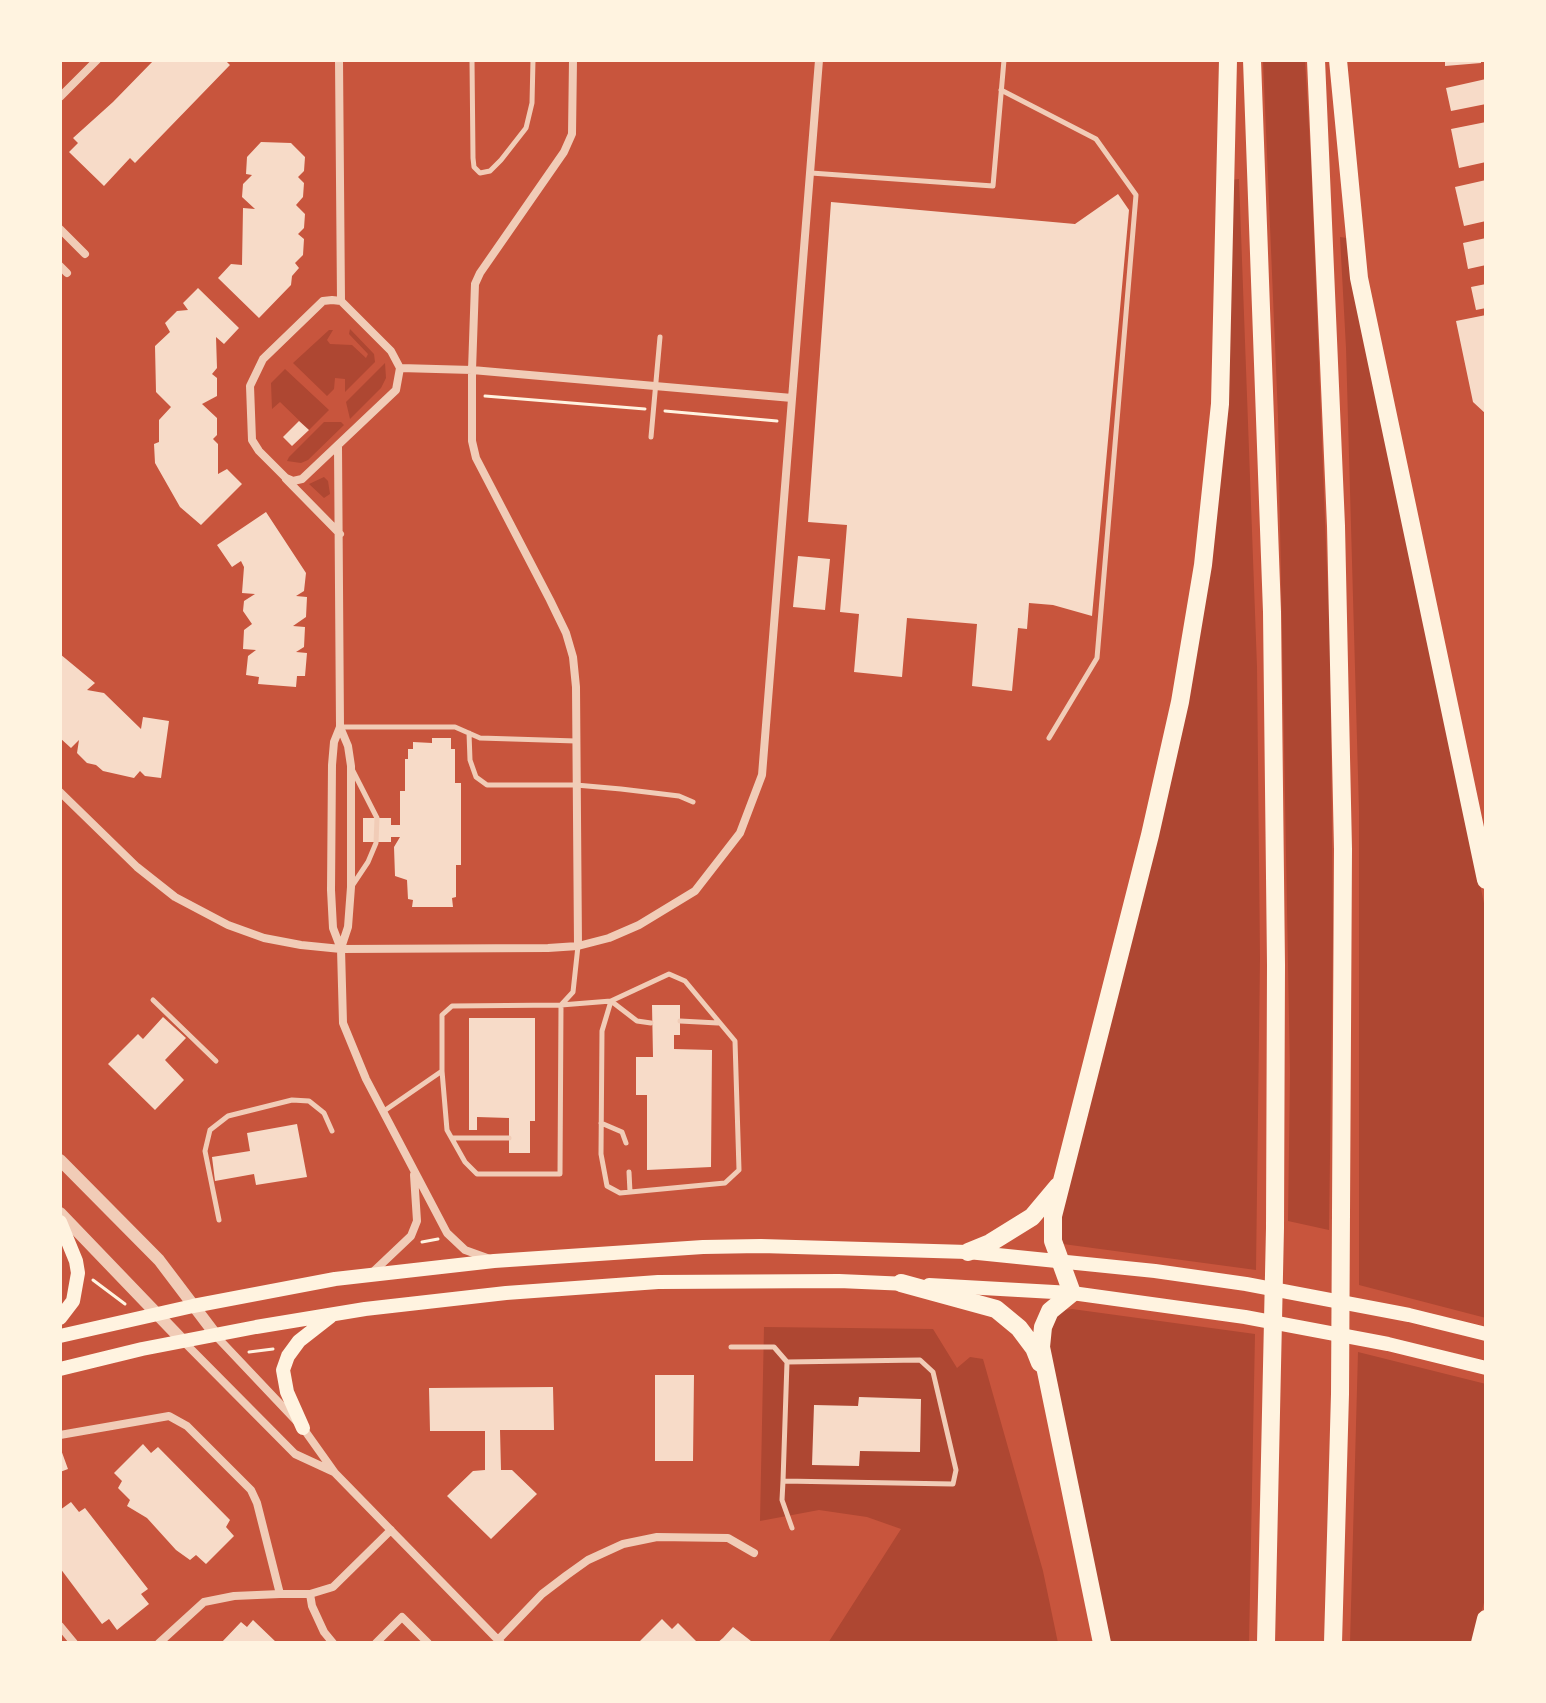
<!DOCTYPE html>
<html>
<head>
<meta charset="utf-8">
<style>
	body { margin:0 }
	#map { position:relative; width:1546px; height:1703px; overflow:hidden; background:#c8553d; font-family:"Varela Round",sans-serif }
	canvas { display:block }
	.frame { position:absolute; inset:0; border:62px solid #fff3e0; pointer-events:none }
</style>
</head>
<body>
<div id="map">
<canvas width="1546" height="1703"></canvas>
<div class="frame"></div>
</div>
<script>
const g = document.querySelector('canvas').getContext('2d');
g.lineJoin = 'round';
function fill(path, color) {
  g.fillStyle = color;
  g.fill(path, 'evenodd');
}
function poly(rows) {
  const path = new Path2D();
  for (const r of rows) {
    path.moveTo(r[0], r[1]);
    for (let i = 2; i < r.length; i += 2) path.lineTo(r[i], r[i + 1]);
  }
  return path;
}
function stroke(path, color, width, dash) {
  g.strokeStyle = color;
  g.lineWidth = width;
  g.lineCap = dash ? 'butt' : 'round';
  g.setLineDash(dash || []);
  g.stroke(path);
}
const green = poly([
	[1263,60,1305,60,1311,161,1330,647,1333,929,1329,1230,1288,1221,1290,1073,1278,416],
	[1239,179,1257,667,1260,958,1256,1270,1063,1244,1061,1236,1061,1216,1193,661,1232,180],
	[1340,237,1347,238,1486,913,1486,1318,1359,1285,1359,811,1346,348],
	[350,329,374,354,375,362,345,392,345,379,335,378,334,389,327,396,293,363,329,330,333,330,327,340,330,344,352,345,366,358,368,354,349,334],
	[385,363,386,378,381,388,350,419,346,402],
	[285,369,329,410,309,430,280,402,272,409,271,383],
	[324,422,341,422,344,425,308,460,301,463,287,461,289,457],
	[324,477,328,481,330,494,324,498,309,484],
	[1072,1309,1255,1334,1249,1643,1109,1643,1050,1360,1050,1334,1057,1316,1064,1310],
	[764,1327,933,1329,957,1368,970,1357,983,1359,1043,1571,1058,1643,828,1643,901,1529,867,1517,819,1510,760,1521],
	[1358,1352,1486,1384,1486,1595,1473,1643,1350,1643]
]);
const building = poly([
	[154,60,225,60,230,65,135,163,130,158,104,186,69,152,78,143,73,138,113,102],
	[1445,60,1481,60,1481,63,1445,66],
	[1486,79,1486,104,1451,111,1446,88],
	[1486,122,1486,162,1459,168,1451,129],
	[261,142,291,143,305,157,304,171,298,177,304,183,303,197,296,205,305,214,304,228,298,234,304,239,303,255,295,263,299,268,292,276,291,285,259,318,218,278,231,264,242,265,243,208,255,209,242,197,243,184,252,175,246,174,247,157],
	[1486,180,1486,221,1464,226,1455,187],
	[1118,194,1129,210,1092,616,1053,605,1029,603,1027,629,1018,628,1012,691,972,686,977,624,907,618,902,677,854,672,859,614,840,612,847,525,808,522,831,202,1075,224],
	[1486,238,1486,265,1468,269,1463,243],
	[1486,284,1486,308,1476,310,1471,287],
	[198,288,239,328,224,344,216,337,217,368,212,374,217,378,217,396,202,404,217,418,217,435,213,439,218,444,218,474,227,469,242,484,201,525,180,507,155,463,154,444,159,442,159,420,171,407,156,392,155,346,170,332,165,323,177,311,188,310,183,303],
	[1486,315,1486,414,1473,402,1456,321],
	[299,421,309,430,292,446,283,437],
	[266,512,306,573,304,591,296,596,307,597,306,617,293,626,305,627,304,647,296,652,307,653,305,676,297,676,296,687,258,684,259,677,246,675,248,656,256,650,243,649,244,630,252,624,243,611,244,601,255,594,242,593,244,567,241,561,232,567,217,545],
	[798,556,830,559,825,610,793,607],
	[60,654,95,683,87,690,104,693,141,729,143,717,169,721,161,778,145,776,140,771,134,778,103,771,96,765,87,763,77,753,79,740,71,748,60,738],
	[432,738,451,738,451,749,455,749,455,783,461,783,461,865,456,865,456,897,452,898,453,907,412,907,413,900,408,899,407,880,395,876,394,847,400,837,391,837,391,842,363,842,363,818,391,818,391,825,400,825,400,791,405,791,405,759,408,759,408,749,413,749,413,742,432,743],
	[652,1005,680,1005,680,1035,674,1035,674,1049,712,1050,711,1167,647,1170,647,1095,636,1095,636,1057,653,1057],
	[163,1017,186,1038,165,1060,184,1080,155,1110,108,1064,138,1034,143,1039],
	[469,1018,535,1018,535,1121,530,1121,530,1153,509,1153,509,1118,477,1117,477,1130,469,1130],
	[297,1124,307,1177,256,1185,254,1174,215,1181,212,1157,250,1151,247,1133],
	[655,1375,694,1375,693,1461,655,1461],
	[553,1387,554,1430,500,1430,501,1470,512,1470,537,1494,491,1539,447,1496,473,1471,485,1470,485,1431,430,1431,429,1388],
	[859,1397,921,1399,920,1452,860,1451,859,1466,812,1465,814,1405,858,1406],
	[143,1444,151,1453,158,1447,230,1520,226,1527,234,1536,206,1564,196,1555,190,1560,176,1550,147,1518,127,1506,130,1500,118,1488,122,1481,114,1473],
	[60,1447,68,1469,60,1472],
	[71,1502,79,1512,85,1508,148,1589,141,1594,149,1604,117,1630,109,1619,102,1624,60,1568,60,1510],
	[662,1619,672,1629,678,1623,696,1641,638,1643],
	[253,1620,277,1643,221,1643,241,1622,247,1627],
	[733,1627,751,1641,717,1643,723,1638]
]);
const path = poly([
	[485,396,645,409],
	[665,411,777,421],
	[422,1242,438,1239],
	[93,1280,125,1304],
	[249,1352,273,1349]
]);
const service = poly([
	[472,60,473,158,474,167,480,173,490,171,501,160,526,128,532,103,533,60],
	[1001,90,1096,139,1136,195,1097,658,1049,738],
	[811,173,993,186,1004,60],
	[651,437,660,337],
	[340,727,455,727,480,738,576,741],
	[469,733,470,760,476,777,487,785,576,785,621,789,679,796,693,802],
	[352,886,368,862,376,843,377,818,352,769],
	[153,1000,216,1061],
	[680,1021,718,1023],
	[442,1071,447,1130,465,1162,477,1174,560,1174,561,1005,611,1001,669,974,685,981,735,1041,739,1170,725,1183,620,1193,607,1186,601,1154,602,1031,611,1001,637,1021,651,1023],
	[384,1111,442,1071,442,1015,452,1006,561,1005,573,992,578,946],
	[601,1123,622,1132,626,1143],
	[452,1138,509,1138],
	[629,1172,630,1192],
	[219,1220,205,1151,210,1130,228,1116,292,1100,309,1101,324,1113,332,1131],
	[731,1347,774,1347,787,1362,920,1360,933,1372,956,1470,953,1484,783,1481,782,1500,792,1528],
	[783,1481,787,1362]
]);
const minor = poly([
	[339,60,341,301],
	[573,60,572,134,564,152,480,273,475,284,472,370,472,441,476,458,550,600,566,633,573,657,576,687,578,946],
	[60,97,97,60],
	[60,229,85,254],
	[60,266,67,273],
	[332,300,341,301,391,351,400,368,396,390,302,479,293,481,286,478,259,451,252,440,250,386,263,359,323,301,332,300],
	[400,368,472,370,792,398],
	[338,447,340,727,348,746,351,766,351,887,348,927,341,948],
	[286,479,340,534],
	[340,727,334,742,332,765,331,890,333,928,341,949,343,1023,366,1079,447,1233,465,1250,490,1259],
	[60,792,137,867,175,897,228,925,264,938,301,945,341,949,548,948,578,946,609,938,639,925,695,891,740,833,762,775,819,60],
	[373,1272,411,1236,417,1221,414,1175],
	[215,1335,303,1428,335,1473,501,1643],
	[183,1341,295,1454,334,1472],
	[60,1435,169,1416,187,1426,251,1490,257,1503,280,1594,234,1596,204,1602,159,1643],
	[280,1594,310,1594,333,1587,391,1530],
	[310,1594,312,1606,324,1632,333,1643],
	[60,1626,74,1643],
	[498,1640,542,1594,567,1575,588,1560,623,1544,657,1537,728,1538,754,1553],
	[376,1643,402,1617,428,1643]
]);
const tertiary = poly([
	[60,1160,159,1260,215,1334],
	[60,1213,182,1340]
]);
const secondary = poly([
	[60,1222,76,1261,78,1273,73,1301,60,1318],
	[929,1285,1072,1293,1245,1317,1388,1344,1486,1368],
	[60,1336,193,1306,335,1279,494,1261,703,1247,761,1246,968,1252,1155,1271,1246,1284,1409,1315,1486,1334],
	[60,1369,142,1349,256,1327,365,1309,506,1293,658,1282,839,1281,908,1284],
	[303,1428,287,1392,283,1370,288,1356,299,1341,331,1316]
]);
const motorway = poly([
	[1252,60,1272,612,1276,965,1275,1228,1266,1643],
	[1316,60,1336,526,1343,849,1340,1394,1333,1643],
	[1338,60,1359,278,1486,880],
	[968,1252,990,1243,1032,1217,1058,1186],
	[901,1283,996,1309,1019,1328,1034,1348,1040,1363],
	[1102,1643,1041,1347,1043,1327,1050,1311,1072,1293,1053,1241,1053,1216,1150,835,1180,702,1203,565,1220,404,1228,60],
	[1480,1643,1486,1619]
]);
fill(green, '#ae4732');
fill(building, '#f7dbc8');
stroke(path, '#fff3e0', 3);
stroke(service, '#f1ccb7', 5);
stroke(minor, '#f1ccb7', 8);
stroke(tertiary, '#f1ccb7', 12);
stroke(secondary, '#fff3e0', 14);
stroke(motorway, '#fff3e0', 18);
</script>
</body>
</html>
